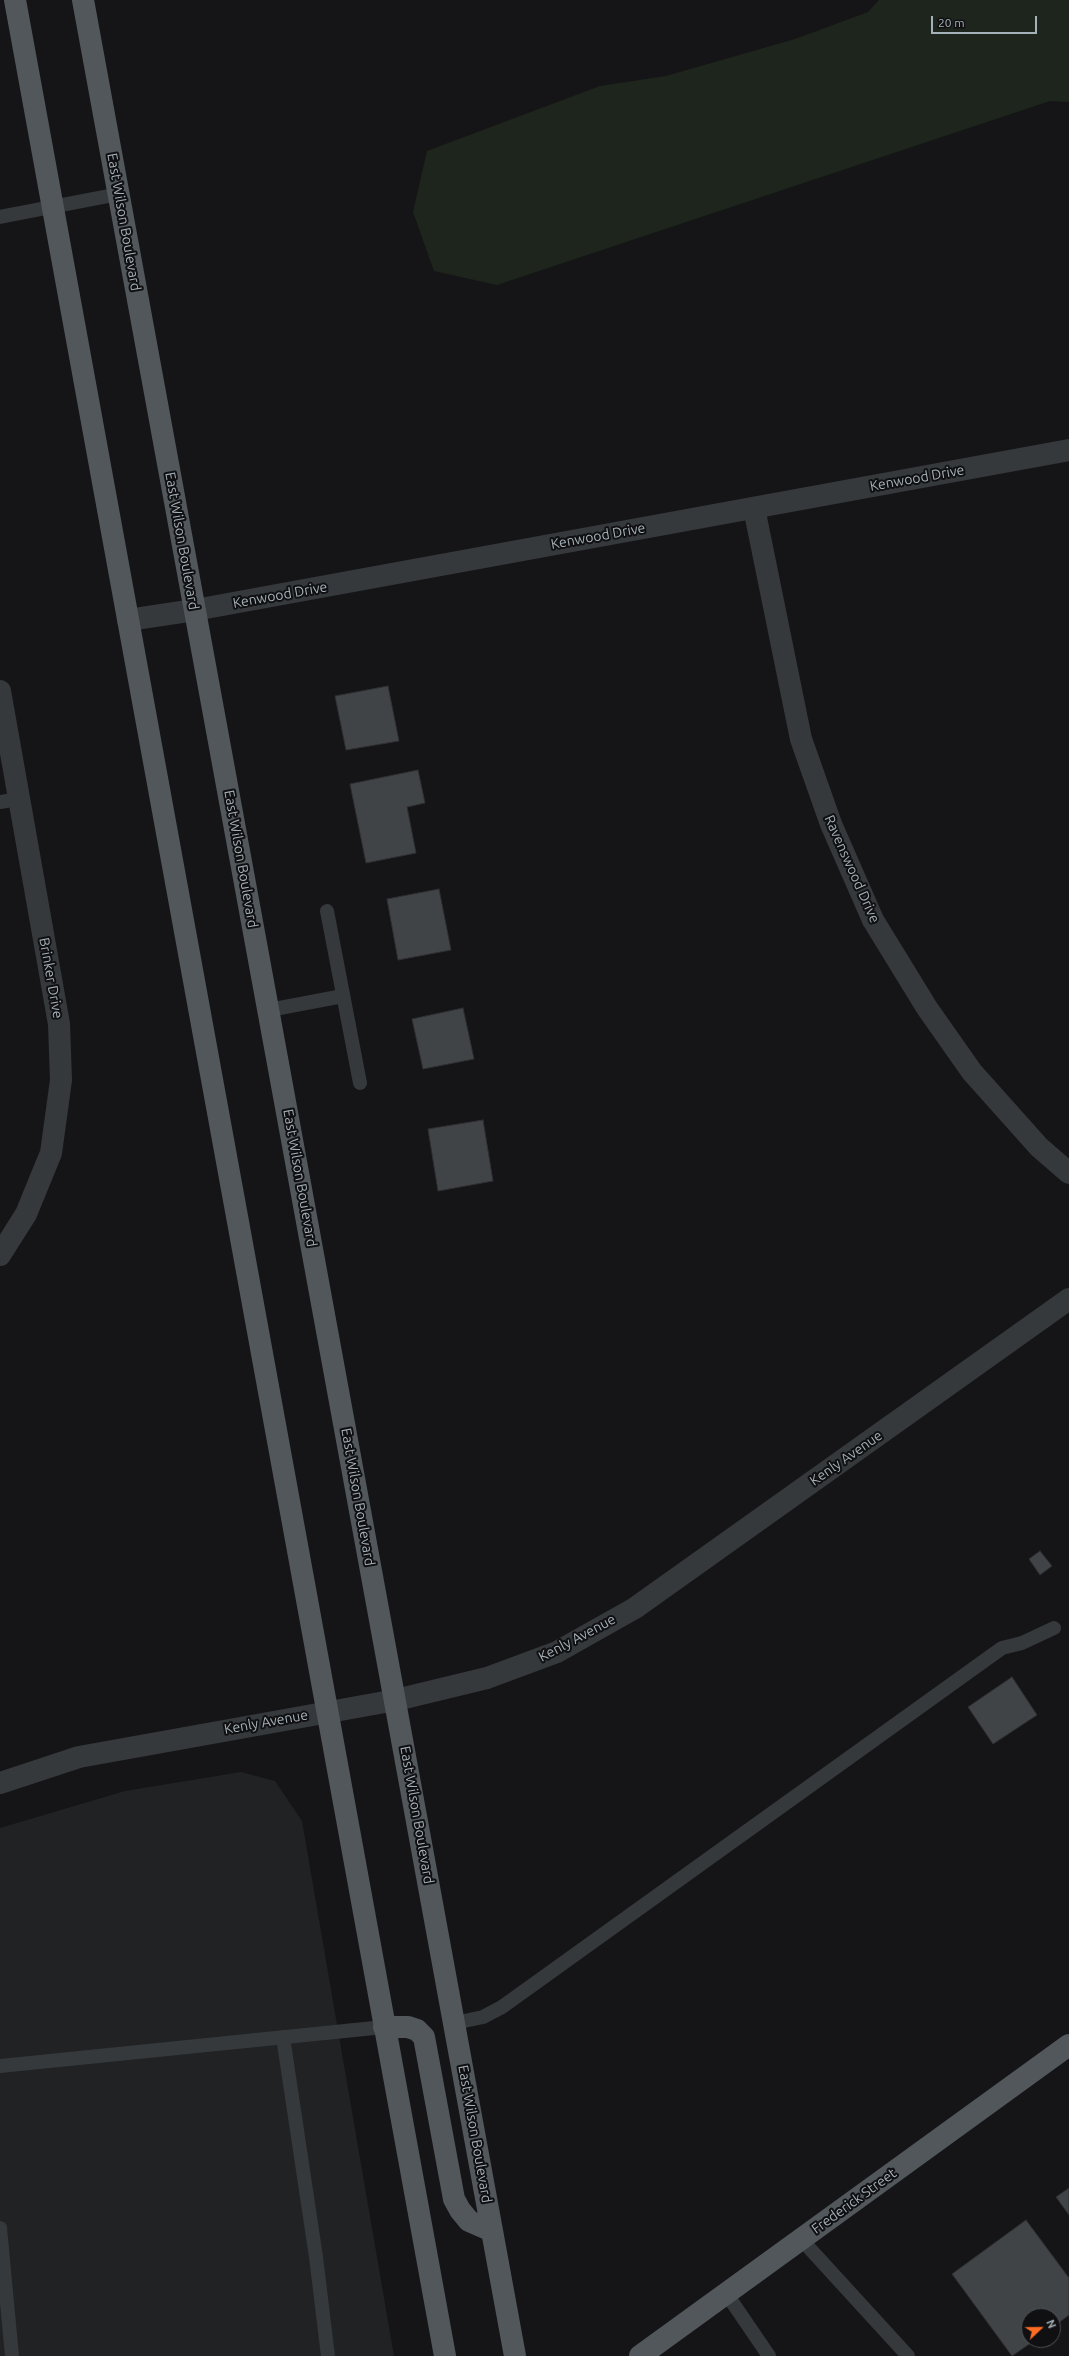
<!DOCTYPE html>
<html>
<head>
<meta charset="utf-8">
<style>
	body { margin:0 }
	#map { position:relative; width:1069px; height:2356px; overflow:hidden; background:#151517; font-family:Ubuntu,sans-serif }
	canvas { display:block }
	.north { position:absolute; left:1021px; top:2308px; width:40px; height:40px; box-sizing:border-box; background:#101012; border:1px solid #4c5054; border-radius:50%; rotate:68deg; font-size:11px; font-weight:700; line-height:16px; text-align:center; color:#a5b1b8 }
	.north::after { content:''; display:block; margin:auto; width:14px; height:18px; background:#ff6d25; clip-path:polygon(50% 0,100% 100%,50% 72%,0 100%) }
	.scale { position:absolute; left:931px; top:16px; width:106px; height:18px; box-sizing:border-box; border:2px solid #a5b1b8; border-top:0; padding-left:5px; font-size:12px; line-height:14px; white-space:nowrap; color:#a5b1b8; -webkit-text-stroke:3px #101012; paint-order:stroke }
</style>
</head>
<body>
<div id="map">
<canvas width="1069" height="2356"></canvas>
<div class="north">N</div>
<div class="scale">20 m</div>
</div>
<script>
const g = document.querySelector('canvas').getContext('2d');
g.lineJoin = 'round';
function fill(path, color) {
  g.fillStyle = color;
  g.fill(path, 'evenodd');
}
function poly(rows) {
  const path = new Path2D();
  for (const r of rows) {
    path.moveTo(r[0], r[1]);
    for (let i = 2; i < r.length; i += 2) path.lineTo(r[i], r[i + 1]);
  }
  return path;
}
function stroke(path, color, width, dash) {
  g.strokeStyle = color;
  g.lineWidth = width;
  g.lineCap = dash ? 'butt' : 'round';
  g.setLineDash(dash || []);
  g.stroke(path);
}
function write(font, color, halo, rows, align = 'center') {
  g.font = font + ' Ubuntu,sans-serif';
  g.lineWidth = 4;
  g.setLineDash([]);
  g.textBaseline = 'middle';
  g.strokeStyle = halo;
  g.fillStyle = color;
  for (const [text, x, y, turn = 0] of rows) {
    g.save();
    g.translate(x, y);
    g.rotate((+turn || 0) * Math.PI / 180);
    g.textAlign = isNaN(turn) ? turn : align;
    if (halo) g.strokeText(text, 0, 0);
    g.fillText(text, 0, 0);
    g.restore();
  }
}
const built = poly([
	[241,1772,275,1781,302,1821,394,2356,0,2356,0,1828,125,1791]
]);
const green = poly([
	[879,0,1069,0,1069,102,1050,101,497,285,434,271,413,212,427,151,600,86,666,76,795,39,868,12]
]);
const building = poly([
	[388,686,399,741,346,750,335,696,388,686],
	[418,770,425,803,407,807,416,853,366,863,350,784,418,770],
	[439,889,451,950,398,960,387,899,439,889],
	[463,1008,474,1059,423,1069,412,1019,463,1008],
	[483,1120,493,1181,438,1191,428,1129,483,1120],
	[1040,1551,1052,1566,1040,1575,1029,1559,1040,1551],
	[1012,1677,1037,1715,993,1744,968,1707,1012,1677],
	[1069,2188,1069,2215,1056,2197,1069,2188],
	[1026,2220,1069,2278,1069,2315,1053,2327,1053,2316,1029,2316,1029,2340,1035,2340,1012,2356,952,2274,1026,2220]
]);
const lane = poly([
	[0,217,119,194],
	[0,802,18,799],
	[327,911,360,1083],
	[269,1010,343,996],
	[455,2023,483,2017,502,2007,1002,1648,1022,1643,1054,1628],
	[283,2037,316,2257,328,2356],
	[0,2066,384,2027],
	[0,2228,12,2356],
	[801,2239,908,2356],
	[726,2293,769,2356]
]);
const street = poly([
	[754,508,801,739,831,824,873,920,927,1008,972,1072,1039,1147,1069,1173],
	[128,620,195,610,1069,450],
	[0,691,59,1024,61,1080,51,1153,26,1214,0,1255],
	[0,1783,79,1757,396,1700,487,1678,557,1652,635,1608,1069,1299]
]);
const primary = poly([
	[15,0,445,2356],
	[83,0,515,2356],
	[384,2027,408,2027,417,2030,424,2037,454,2199,460,2210,469,2221,492,2231],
	[640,2356,1069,2045]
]);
const streetNames = [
	["East Wilson Boulevard",124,222,80],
	["Kenwood Drive",917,478,-10],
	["Kenwood Drive",598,536,-10],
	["East Wilson Boulevard",182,541,80],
	["Kenwood Drive",280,595,-10],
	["East Wilson Boulevard",241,859,80],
	["Ravenswood Drive",852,869,66],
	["Brinker Drive",51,978,80],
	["East Wilson Boulevard",300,1178,80],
	["Kenly Avenue",846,1458,-35],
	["East Wilson Boulevard",358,1497,80],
	["Kenly Avenue",577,1638,-28],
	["Kenly Avenue",266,1722,-10],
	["East Wilson Boulevard",417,1815,80],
	["East Wilson Boulevard",475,2134,80],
	["Frederick Street",854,2201,-36]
];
fill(built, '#212224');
fill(green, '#1e251c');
fill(building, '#414447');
stroke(building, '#2f3033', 1);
stroke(lane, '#35393c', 14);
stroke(street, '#35393c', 22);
stroke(primary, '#51575b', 22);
write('14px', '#a5b1b8', '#101012', streetNames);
</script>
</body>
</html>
